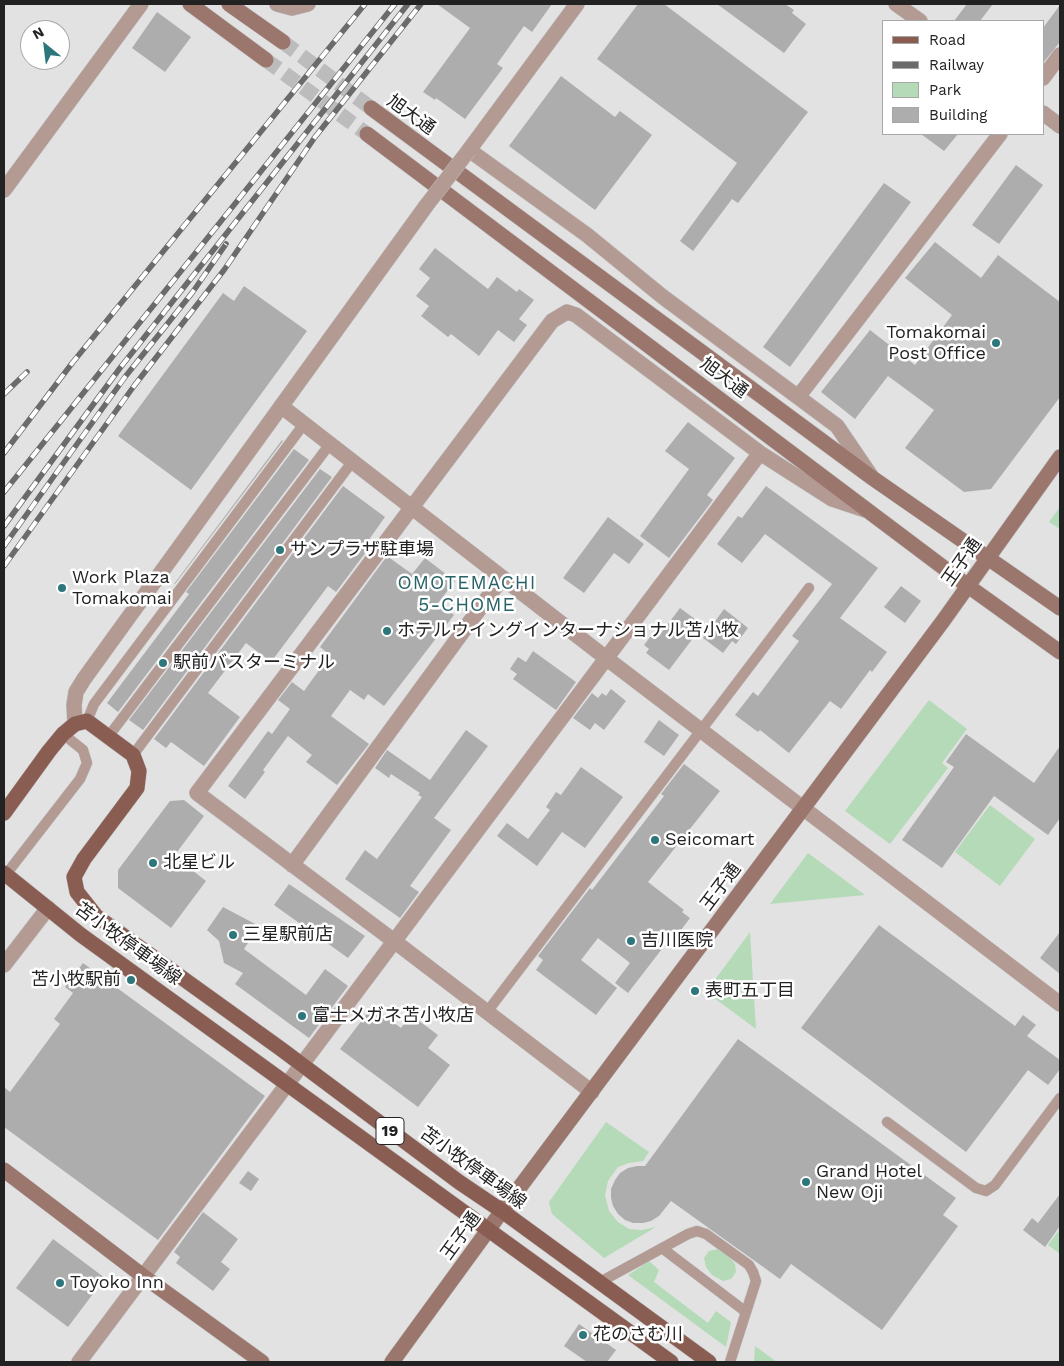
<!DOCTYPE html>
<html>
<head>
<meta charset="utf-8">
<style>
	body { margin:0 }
	#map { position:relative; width:1064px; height:1366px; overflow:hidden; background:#e2e2e3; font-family:"Work Sans",sans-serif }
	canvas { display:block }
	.frame { position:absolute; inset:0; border:5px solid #222223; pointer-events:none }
	.legend { position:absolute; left:882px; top:20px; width:162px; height:115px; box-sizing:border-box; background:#fff; border:1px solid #a7a7a7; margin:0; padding:6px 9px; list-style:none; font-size:15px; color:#222223 }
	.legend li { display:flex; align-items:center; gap:10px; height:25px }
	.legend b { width:25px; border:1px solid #a7a7a7 }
	.north { position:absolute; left:20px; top:20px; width:50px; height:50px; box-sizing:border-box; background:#fff; border:1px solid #a7a7a7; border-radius:50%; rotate:331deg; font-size:14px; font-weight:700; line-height:20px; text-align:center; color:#222223 }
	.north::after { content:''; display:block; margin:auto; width:18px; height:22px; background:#2c767c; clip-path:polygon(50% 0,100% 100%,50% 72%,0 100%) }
</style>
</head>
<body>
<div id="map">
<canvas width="1064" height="1366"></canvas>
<div class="frame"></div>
<ul class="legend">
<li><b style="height:6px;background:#895d52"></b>Road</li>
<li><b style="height:6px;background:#6b6b6c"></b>Railway</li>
<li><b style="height:14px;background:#b5dab7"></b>Park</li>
<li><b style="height:14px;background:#aeadae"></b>Building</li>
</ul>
<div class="north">N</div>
</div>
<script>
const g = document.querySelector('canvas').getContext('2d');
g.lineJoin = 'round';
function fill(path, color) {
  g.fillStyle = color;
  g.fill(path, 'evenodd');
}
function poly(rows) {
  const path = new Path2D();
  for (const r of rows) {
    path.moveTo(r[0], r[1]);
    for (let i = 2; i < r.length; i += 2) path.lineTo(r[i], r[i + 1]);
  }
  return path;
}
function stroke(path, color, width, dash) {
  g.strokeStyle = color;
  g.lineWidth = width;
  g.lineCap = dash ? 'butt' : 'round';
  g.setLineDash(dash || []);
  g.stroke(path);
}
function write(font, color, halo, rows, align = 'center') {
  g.font = font + ' "Work Sans","Noto Sans JP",sans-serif';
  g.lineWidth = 5;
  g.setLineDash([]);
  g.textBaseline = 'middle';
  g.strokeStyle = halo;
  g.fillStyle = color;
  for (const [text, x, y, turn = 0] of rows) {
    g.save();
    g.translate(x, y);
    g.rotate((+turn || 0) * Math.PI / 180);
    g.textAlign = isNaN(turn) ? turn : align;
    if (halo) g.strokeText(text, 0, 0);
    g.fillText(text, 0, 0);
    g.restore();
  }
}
const green = poly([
	[1060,507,1060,529,1049,522],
	[929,700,967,729,942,763,948,768,890,844,845,811],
	[990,805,1035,839,1000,886,955,852],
	[808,853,865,895,770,904],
	[750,932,756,1029,706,992],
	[606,1122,649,1152,643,1161,629,1163,618,1167,608,1181,605,1195,609,1211,618,1222,629,1229,642,1230,656,1227,604,1258,552,1214,549,1202],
	[1060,1229,1060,1254,1048,1245],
	[718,1249,729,1256,735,1264,736,1272,731,1279,723,1281,712,1275,706,1267,704,1258,709,1251],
	[649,1261,659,1270,654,1282,708,1323,716,1311,731,1322,726,1347,628,1275],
	[755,1346,777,1362,754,1362]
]);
const building = poly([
	[437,4,552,4,532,32,524,26,497,64,503,68,465,119,436,98,435,100,423,92,470,28],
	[638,4,664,4,808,112,738,203,732,199,693,251,680,241,737,163,597,59],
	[717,4,785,4,794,10,792,13,806,24,784,53],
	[967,4,993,4,980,21,954,21],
	[1060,5,1060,42,1043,63,1043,28],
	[157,12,191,37,165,72,132,48],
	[561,76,615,117,620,111,652,135,595,210,509,146],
	[921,134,958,134,944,151],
	[1016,165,1043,185,999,244,972,225],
	[884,183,911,202,790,367,763,347],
	[935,242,981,278,998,255,1060,302,1060,397,991,489,964,492,905,448,934,410,888,376,855,419,821,392,870,330,915,365,952,315,905,278],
	[435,248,488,289,497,277,517,292,519,289,534,300,519,319,527,325,514,342,498,330,479,356,451,334,448,337,421,316,429,306,416,296,430,278,419,269],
	[244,286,307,331,191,490,118,436,223,293,234,301],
	[688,422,735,458,707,495,713,500,669,558,640,536,689,469,665,451],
	[282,440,283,441,175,584,174,584],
	[294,449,309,460,118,712,107,703,189,594,186,592],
	[320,469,332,477,143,730,129,720],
	[343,486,385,517,368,541,372,544,336,592,328,586,271,662,246,643,208,693,240,717,204,766,171,742,166,748,154,739],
	[766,486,878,568,840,618,887,652,872,672,870,670,841,709,830,701,789,753,760,730,758,732,735,715,753,692,758,696,799,641,792,636,832,584,765,534,742,563,717,544,738,516,742,518],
	[608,517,644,544,629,564,614,553,584,593,563,578],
	[387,556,412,574,425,558,455,581,438,603,454,615,384,706,368,694,364,700,350,690,331,716,369,744,337,785,306,762,312,755,288,736,263,770,265,772,245,799,228,786,268,731,272,734,290,709,278,700,292,682,304,691,330,655,320,647],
	[901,586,921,601,905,623,884,607],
	[680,608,703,625,669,670,646,653,649,649,644,645,654,632,659,636],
	[724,609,748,628,736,644,732,641,723,653,703,638],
	[533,651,576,682,556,710,513,679,517,674,510,669,518,657,526,662],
	[611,689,626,701,604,730,595,723,590,730,573,718,592,693,598,698,602,693,606,696],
	[659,720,679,735,664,756,644,742],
	[466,730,488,746,434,818,451,830,410,886,419,892,400,918,345,879,365,850,377,859,422,797,418,795,420,793,391,774,389,778,375,768,387,750,430,780],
	[966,734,1034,783,1060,746,1060,818,1048,835,994,796,942,868,902,840,954,767,946,762],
	[684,764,720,791,648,882,684,910,682,912,690,918,678,934,675,932,628,993,615,983,630,963,598,938,581,960,617,988,596,1015,536,970,543,960,538,956,590,888,592,890,664,796,661,794],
	[581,767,623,797,585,848,562,832,537,866,497,836,507,823,528,839,550,810,546,807,556,792,561,795],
	[184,800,204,816,174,856,206,881,171,928,118,888,118,870,170,801],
	[289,884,365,936,348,958,274,905],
	[223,907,259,926,244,949,306,995,325,969,348,986,309,1038,235,984,243,973,224,963,219,941,207,930],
	[879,925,1015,1026,1023,1015,1036,1025,1027,1036,1060,1060,1060,1069,1048,1085,1028,1070,966,1152,801,1028],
	[1060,932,1060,974,1040,958],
	[83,963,265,1096,158,1240,4,1127,4,1087,10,1092,60,1024,54,1019,73,993,65,987],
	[372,1007,401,1028,411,1015,438,1035,428,1048,450,1065,418,1107,340,1049],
	[738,1039,956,1198,943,1215,958,1226,882,1330,791,1264,780,1279,671,1201,659,1216,651,1221,643,1223,633,1223,625,1220,618,1214,613,1206,611,1198,611,1189,615,1180,620,1173,628,1168,637,1166,645,1166],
	[248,1171,259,1179,251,1191,239,1183],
	[1060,1194,1060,1226,1045,1247,1023,1230,1032,1218,1038,1223],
	[203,1212,238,1239,221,1262,230,1269,213,1291,176,1263,180,1257,174,1252],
	[53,1239,105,1278,68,1327,16,1288],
	[579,1324,616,1350,607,1362,587,1362,564,1346]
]);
const secondaryTunnel = poly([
	[283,42,371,108],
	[266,60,367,134]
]);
const lane = poly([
	[87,721,94,704,304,424],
	[108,737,330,444],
	[133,755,352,462],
	[4,877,80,779,87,763,83,750,63,734],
	[487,1012,809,588],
	[887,1122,976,1188,986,1191,995,1185,1060,1098],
	[662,1248,746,1312],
	[600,1282,688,1234,697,1231,706,1234,749,1265,753,1272,756,1281,730,1362]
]);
const street = poly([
	[277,4,292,8,308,4],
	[577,4,469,150,587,235,663,297,798,397],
	[896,4,920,21],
	[1043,78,1060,55],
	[1043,113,1060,126],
	[4,190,141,4],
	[281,406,606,658,1060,1004],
	[871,476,837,426,798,397,1000,134],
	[75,724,74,705,76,692,84,679,426,206],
	[292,865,502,578],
	[4,965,48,908],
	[592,1092,394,941,197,793,552,321,567,312,576,315,760,453,832,499,865,510],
	[79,1362,760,453]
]);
const secondary = poly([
	[190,4,266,60],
	[229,4,283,42],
	[371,108,871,477,1060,608],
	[367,134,968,586,1060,652],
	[4,1170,143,1276,262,1362],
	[392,1362,502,1211,943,621,1060,457]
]);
const primary = poly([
	[4,813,49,751,63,734,75,724,87,721,133,755,139,771,137,788,84,859,74,877,77,892,96,916,281,1049,459,1182,502,1211,709,1362],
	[4,873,81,935,671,1362]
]);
const rail = poly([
	[4,394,27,372],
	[4,453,73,362,365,4],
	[4,492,395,4],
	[4,526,120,368,408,4],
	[4,546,125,377,192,293,226,244],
	[4,566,134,386,224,270,315,137,421,4]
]);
const streetBridge = poly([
	[426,206,469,150]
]);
const markers = [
	[996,343,5,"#2c767c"],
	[280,550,5,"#2c767c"],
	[62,588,5,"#2c767c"],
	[387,631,5,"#2c767c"],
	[163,663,5,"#2c767c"],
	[655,840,5,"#2c767c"],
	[153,863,5,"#2c767c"],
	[233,935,5,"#2c767c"],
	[631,941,5,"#2c767c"],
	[131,980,5,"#2c767c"],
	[695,991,5,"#2c767c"],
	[302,1016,5,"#2c767c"],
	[806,1182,5,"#2c767c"],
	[60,1283,5,"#2c767c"],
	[583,1335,5,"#2c767c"]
];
const shields = [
	[390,1131,28]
];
const shieldNames = [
	["19",390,1131]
];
const streetNames = [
	["旭大通",411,115,36],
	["旭大通",724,378,37],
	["王子通",962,562,-55],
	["王子通",721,887,-53],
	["苫小牧停車場線",128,944,36],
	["苫小牧停車場線",473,1168,36],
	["王子通",461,1236,-54]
];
const poiNames = [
	["Tomakomai",986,333,"right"],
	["Post Office",986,354,"right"],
	["サンプラザ駐車場",290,550],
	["Work Plaza",72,578],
	["Tomakomai",72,599],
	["ホテルウイングインターナショナル苫小牧",397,631],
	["駅前バスターミナル",173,663],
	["Seicomart",665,840],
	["北星ビル",163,863],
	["三星駅前店",243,935],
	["吉川医院",641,941],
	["苫小牧駅前",121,980,"right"],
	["表町五丁目",705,991],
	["富士メガネ苫小牧店",312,1016],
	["Grand Hotel",816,1172],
	["New Oji",816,1193],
	["Toyoko Inn",70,1283],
	["花のさむ川",593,1335]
];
const neighbourhoodNames = [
	["OMOTEMACHI",467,583],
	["5-CHOME",467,605]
];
fill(green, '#b5dab7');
fill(building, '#aeadae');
stroke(secondaryTunnel, '#bcbcbd', 15, [15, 8]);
stroke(lane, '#bfbfc0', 11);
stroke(street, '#bfbfc0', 16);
stroke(secondary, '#bfbfc0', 16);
stroke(primary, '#bfbfc0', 16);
stroke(lane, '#b39a93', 10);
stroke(street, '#b39a93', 15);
stroke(secondary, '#9b766d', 15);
stroke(primary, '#895d52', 15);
stroke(rail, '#6b6b6c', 5.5);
stroke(rail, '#fff', 4, [11]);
stroke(streetBridge, '#bfbfc0', 16, []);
stroke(streetBridge, '#b39a93', 15);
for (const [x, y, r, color] of markers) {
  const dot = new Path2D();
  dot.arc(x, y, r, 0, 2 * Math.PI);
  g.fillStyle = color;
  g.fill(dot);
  stroke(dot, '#fff', 2);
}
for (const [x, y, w] of shields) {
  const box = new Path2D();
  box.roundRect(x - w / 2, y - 13.5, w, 27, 4);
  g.fillStyle = '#fff';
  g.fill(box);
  stroke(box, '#222223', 1);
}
write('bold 16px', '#222223', null, shieldNames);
write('18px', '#222223', '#fff', streetNames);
write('18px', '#222223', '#fff', poiNames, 'left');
g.letterSpacing = '1px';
write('19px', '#286266', '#fff', neighbourhoodNames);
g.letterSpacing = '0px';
</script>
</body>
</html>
